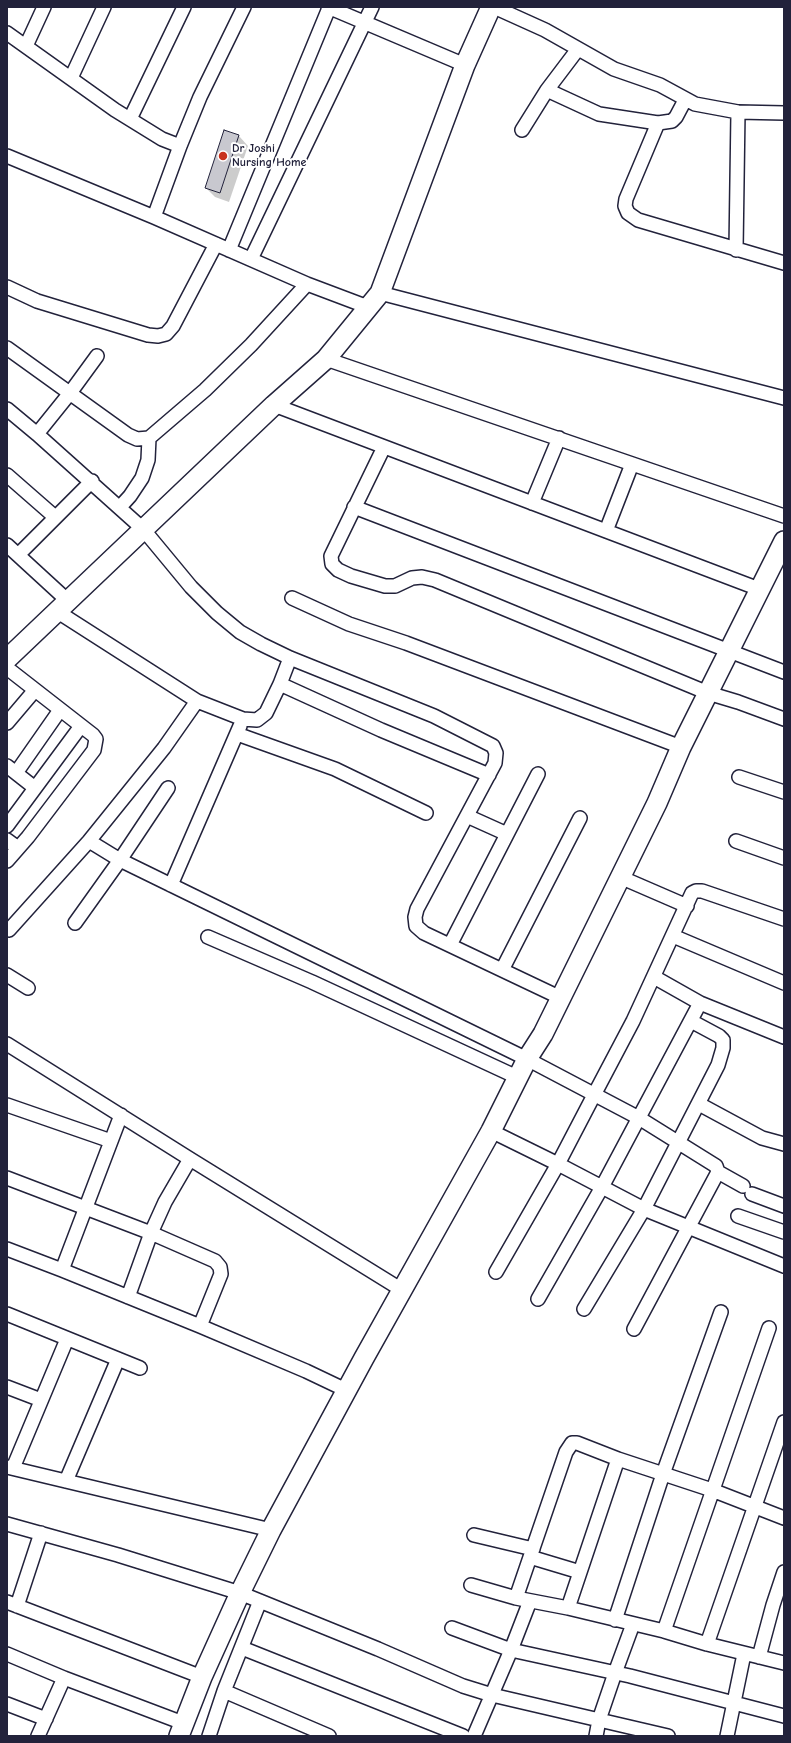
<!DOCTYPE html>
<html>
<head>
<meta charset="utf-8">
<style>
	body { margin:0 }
	#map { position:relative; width:791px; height:1743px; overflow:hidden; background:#fff; font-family:"Comic Neue",sans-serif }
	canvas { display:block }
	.frame { position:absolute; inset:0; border:8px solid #22223b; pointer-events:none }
</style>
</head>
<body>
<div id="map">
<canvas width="791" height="1743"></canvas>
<div class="frame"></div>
</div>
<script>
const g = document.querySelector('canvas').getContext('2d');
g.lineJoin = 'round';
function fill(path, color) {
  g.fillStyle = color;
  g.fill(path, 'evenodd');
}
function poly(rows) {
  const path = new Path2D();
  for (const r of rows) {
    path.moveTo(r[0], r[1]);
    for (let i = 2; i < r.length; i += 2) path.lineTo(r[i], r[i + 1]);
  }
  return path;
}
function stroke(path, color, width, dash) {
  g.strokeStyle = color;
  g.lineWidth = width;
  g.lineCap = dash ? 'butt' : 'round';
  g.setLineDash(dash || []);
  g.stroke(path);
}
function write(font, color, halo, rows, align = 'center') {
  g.font = font + ' "Comic Neue",sans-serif';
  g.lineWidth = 4;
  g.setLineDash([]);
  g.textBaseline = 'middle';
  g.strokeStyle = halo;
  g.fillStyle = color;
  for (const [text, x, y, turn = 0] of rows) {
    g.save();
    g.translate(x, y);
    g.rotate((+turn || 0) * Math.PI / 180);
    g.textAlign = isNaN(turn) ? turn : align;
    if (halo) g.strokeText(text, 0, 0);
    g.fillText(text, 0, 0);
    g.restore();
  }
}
const shadow = poly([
	[225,132,239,136,248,146,229,202,215,197,206,188]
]);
const building = poly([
	[224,130,239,135,220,193,205,188,224,130]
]);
const minor = poly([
	[328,7,465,65],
	[494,7,545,30,614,69,660,85,695,104,738,112,784,113],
	[7,33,115,110,162,139,180,146],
	[26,46,44,7],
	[71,78,104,7],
	[547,90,599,114,658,123,672,121,676,117,685,100],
	[130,119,184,7],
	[658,123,626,199,625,206,628,213,638,220,784,263],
	[522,130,547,90,578,49],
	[7,156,154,217,307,284,368,307],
	[154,217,180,146,200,97,244,7],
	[229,250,329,8],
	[736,250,738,112],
	[251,259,372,7],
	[7,287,37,301,148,335,158,336,166,334,173,326,216,244],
	[380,293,784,398],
	[7,348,128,435,137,439,149,438,205,390,251,345,307,284],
	[326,359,784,516],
	[274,405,759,589],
	[7,409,37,434,143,529,191,587,217,613,240,632,261,644,290,658,434,716,493,746,496,753,495,763,417,909,415,917,416,926,424,933,561,998],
	[37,434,70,393,97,356],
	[384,447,331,556,332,564,338,570,351,576,385,586,395,586,412,578,422,577,435,580,708,693,738,702,784,719],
	[7,475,55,517],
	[532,503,559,438],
	[120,507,130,496,142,478,148,460,149,438],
	[354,507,784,672],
	[606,531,632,464],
	[7,545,68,601],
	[19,554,92,481],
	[292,598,349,624,406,643,681,747],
	[58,612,197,701,243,719,257,720,266,713,280,684,290,658],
	[7,668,93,735,96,739,94,750,28,837,7,861],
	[280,684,381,730,489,775],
	[7,723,35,690],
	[237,734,335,769,426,813],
	[7,766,35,788],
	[16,773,60,710],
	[739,777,784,792],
	[467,816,507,834],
	[7,826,81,726],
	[7,840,18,848],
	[89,841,120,860,527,1059,639,1118,716,1166,718,1172,634,1329],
	[736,841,784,858],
	[620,877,687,906],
	[171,885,240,726],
	[75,923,120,860,168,788],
	[9,930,89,841,164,748,197,701],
	[673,936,784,983],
	[208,937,312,982,519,1078],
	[450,945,538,774],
	[502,970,580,818],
	[7,975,28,988],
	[654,977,700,1003,784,1037],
	[7,1044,190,1159,402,1290],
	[699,1104,762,1138,784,1144],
	[7,1105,111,1141],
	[491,1131,558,1164,644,1209,784,1266],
	[718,1172,743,1186],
	[7,1178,151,1233,215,1261,220,1267,221,1274,200,1326],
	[752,1194,784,1206],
	[738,1216,784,1232],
	[7,1249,62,1270,200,1326,306,1371,348,1391],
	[62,1270,121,1115],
	[496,1272,558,1164,594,1095,633,1021,692,893,696,891,702,891,784,919],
	[128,1297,151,1233,165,1202,190,1159],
	[538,1299,602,1187,700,1003],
	[584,1309,644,1209,718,1065,723,1048,723,1040,719,1036,691,1021],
	[7,1314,140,1368],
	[7,1387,41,1400],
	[7,1467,271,1530],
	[13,1468,67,1339],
	[66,1481,118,1359],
	[7,1524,118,1555,240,1593,378,1649,463,1686,492,1695,668,1736],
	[474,1535,533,1549],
	[530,1557,580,1572],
	[471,1585,516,1598,568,1608,664,1631,707,1644,784,1663],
	[516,1598,566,1452,572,1443,577,1443,618,1459,712,1490,784,1518],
	[7,1602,202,1677],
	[17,1606,41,1533],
	[568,1608,618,1459],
	[615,1620,663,1474,721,1312],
	[452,1628,511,1650,630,1676,784,1716],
	[664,1631,769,1328],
	[707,1644,784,1422],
	[242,1648,463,1736],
	[7,1654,64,1678,183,1723],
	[759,1657,773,1605,784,1572],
	[224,1691,329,1736],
	[7,1704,46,1719],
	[38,1736,64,1678],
	[209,1736,224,1691,260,1601],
	[474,1736,511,1650,530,1601],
	[596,1736,599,1720,615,1673,633,1624],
	[727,1736,744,1654]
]);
const secondary = poly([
	[7,659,274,405,326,359,380,293,465,65,491,7],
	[179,1736,202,1677,240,1593,271,1530,364,1358,491,1131,527,1059,543,1034,657,803,681,747,784,541]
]);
const markers = [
	[223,156,5,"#c8321e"]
];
const poiNames = [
	["Dr Joshi",232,149],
	["Nursing Home",232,163]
];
fill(shadow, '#0003');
fill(building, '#c8c8cf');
stroke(building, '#22223b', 1);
stroke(minor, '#22223b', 16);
stroke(secondary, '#22223b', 22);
stroke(minor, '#fff', 13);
stroke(secondary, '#fff', 19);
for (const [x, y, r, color] of markers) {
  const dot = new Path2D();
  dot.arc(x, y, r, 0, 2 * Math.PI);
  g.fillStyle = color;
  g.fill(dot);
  stroke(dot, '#fff', 1.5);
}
write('bold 12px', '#22223b', '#fff', poiNames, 'left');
</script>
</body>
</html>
